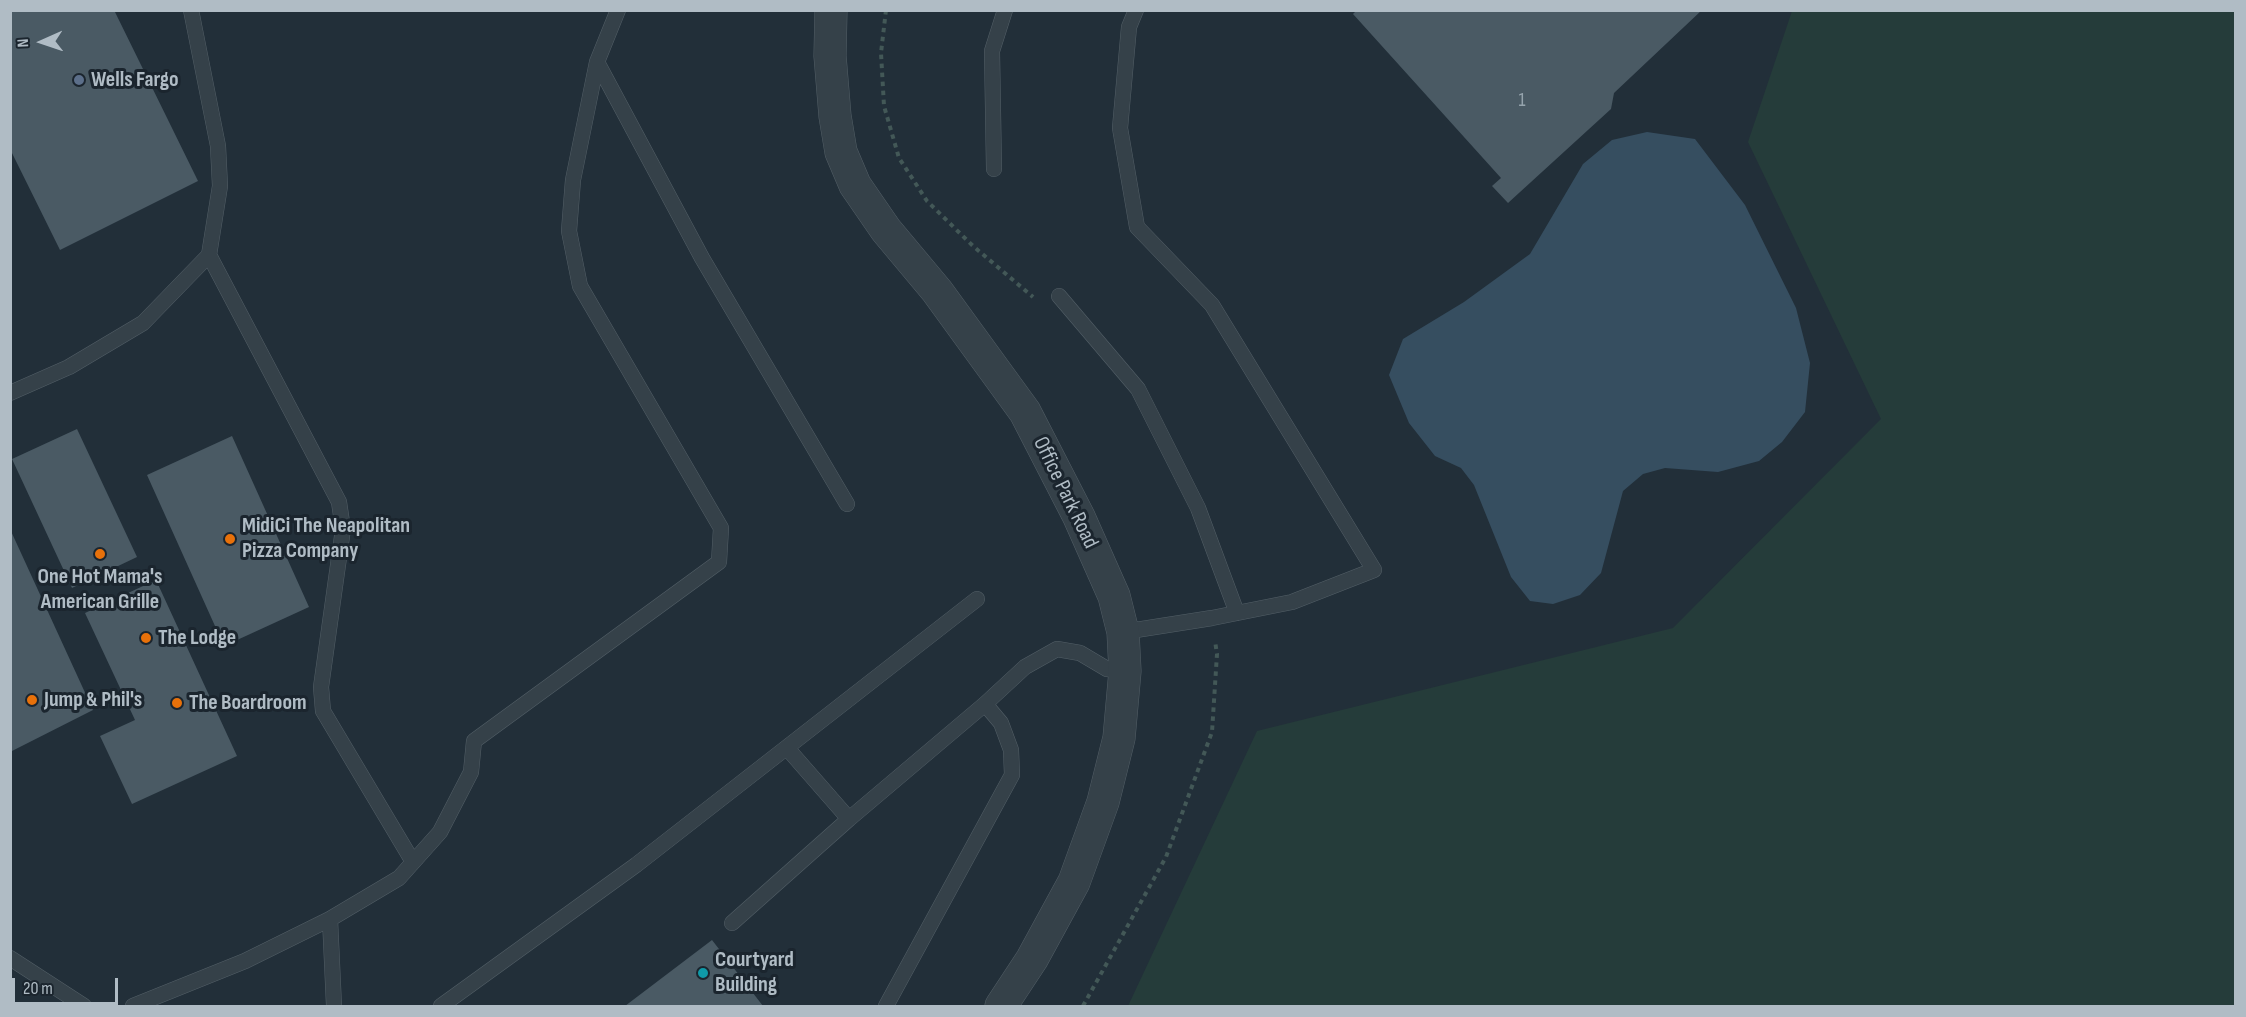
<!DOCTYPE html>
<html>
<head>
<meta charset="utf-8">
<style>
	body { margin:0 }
	#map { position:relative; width:2246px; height:1017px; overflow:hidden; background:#222f39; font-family:"Sofia Sans Condensed",sans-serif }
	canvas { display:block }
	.frame { position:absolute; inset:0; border:12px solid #b0bcc5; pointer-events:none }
	.north { position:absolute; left:12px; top:12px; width:60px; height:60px; -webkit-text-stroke:4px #1b252e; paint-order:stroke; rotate:267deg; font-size:16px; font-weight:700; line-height:24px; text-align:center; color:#b0bcc5 }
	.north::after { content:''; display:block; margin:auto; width:21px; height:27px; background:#b0bcc5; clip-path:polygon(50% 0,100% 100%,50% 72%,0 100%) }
	.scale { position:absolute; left:12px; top:978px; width:106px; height:27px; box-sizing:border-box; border:3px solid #b0bcc5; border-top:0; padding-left:8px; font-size:18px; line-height:21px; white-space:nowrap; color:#b0bcc5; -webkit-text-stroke:4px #1b252e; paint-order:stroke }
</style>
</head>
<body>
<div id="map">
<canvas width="2246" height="1017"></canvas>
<div class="frame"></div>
<div class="north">N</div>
<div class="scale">20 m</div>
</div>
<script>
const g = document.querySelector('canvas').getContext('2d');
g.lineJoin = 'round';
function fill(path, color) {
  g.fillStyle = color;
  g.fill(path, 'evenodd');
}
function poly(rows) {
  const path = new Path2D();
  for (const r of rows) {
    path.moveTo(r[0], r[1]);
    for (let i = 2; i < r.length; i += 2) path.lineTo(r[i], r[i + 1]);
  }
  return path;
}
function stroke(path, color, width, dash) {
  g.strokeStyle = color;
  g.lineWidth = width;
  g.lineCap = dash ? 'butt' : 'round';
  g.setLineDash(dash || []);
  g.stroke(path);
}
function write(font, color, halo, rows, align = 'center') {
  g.font = font + ' "Sofia Sans Condensed",sans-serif';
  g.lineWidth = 6;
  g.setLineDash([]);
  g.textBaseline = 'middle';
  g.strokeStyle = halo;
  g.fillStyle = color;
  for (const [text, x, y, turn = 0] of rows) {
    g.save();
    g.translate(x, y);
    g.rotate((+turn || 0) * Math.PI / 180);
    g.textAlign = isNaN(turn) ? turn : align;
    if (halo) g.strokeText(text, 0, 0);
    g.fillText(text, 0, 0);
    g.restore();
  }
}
const green = poly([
	[1792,11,2235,11,2235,1006,1128,1006,1257,731,1673,628,1881,419,1748,142]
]);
const water = poly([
	[1647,132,1695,139,1745,205,1796,308,1810,363,1805,412,1782,442,1759,461,1718,472,1665,468,1643,474,1623,491,1601,573,1580,595,1553,604,1530,601,1511,577,1474,485,1461,468,1435,456,1409,423,1389,375,1403,339,1464,302,1530,254,1583,164,1612,140]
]);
const building = poly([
	[10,10,114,10,198,181,60,250,10,149],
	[1357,10,1702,10,1614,93,1611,109,1508,203,1492,186,1501,178,1353,14],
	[77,429,137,557,72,588,12,459],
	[232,436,309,607,224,646,147,475],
	[10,529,93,710,10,752],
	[156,580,237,756,132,804,100,736,135,720,85,613],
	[712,940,763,1006,625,1006]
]);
const path = poly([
	[886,10,881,53,884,106,899,158,927,201,973,246,1033,297],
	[1083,1006,1166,857,1212,732,1217,654,1215,641]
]);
const service = poly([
	[618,10,597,62,702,258,847,504],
	[994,169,992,51,1005,10],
	[209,255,339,502,343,529,321,687,323,711,413,862],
	[1059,296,1138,389,1198,508,1237,613],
	[10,393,69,367,143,323,209,255,220,186,218,146,191,10],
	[1123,632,1212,618,1292,602,1374,570,1212,305,1137,227,1120,128,1129,27,1136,10],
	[787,748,849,819,985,704,1025,667,1057,649,1080,653,1107,669,1125,671],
	[732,923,849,819],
	[10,958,84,1006],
	[133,1006,245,961,330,919],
	[334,1006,330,919,399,878,440,832,471,772,474,741,719,562,721,528,580,286,569,231,573,180,597,62],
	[441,1006,636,865,977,599],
	[886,1006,1012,775,1011,750,1001,723,985,704]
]);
const minor = poly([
	[831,10,830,56,835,116,841,152,855,185,886,230,937,291,1025,412,1079,517,1114,596,1123,632,1125,671,1119,738,1103,802,1074,882,1032,959,1001,1006]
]);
const markers = [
	[79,80,6,"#5c6f8a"],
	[230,539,6,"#e8710a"],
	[100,554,6,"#e8710a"],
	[146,638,6,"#e8710a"],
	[32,700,6,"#e8710a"],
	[177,703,6,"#e8710a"],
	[703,973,6,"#0f9aa8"]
];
const numberNames = [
	["1",1522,101]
];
const poiNames = [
	["Wells Fargo",91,80],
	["MidiCi The Neapolitan",242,526],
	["Pizza Company",242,551],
	["One Hot Mama's",100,577,"center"],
	["American Grille",100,602,"center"],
	["The Lodge",158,638],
	["Jump & Phil's",44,700],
	["The Boardroom",189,703],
	["Courtyard",715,960],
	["Building",715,985]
];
const streetNames = [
	["Office Park Road",1065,493,64]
];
fill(green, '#253c3a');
fill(water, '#364e60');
fill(building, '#4a5a64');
stroke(service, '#535f67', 16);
stroke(minor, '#535f67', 33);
stroke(path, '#435857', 4, [4.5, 4.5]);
stroke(service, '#354149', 15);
stroke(minor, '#354149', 32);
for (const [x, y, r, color] of markers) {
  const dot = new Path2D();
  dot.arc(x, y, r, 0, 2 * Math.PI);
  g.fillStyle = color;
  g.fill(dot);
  stroke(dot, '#1b252e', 2);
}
write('20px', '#96a4ad', null, numberNames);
write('bold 22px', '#b0bcc5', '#1b252e', poiNames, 'left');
write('22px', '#b0bcc5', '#1b252e', streetNames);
</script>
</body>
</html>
